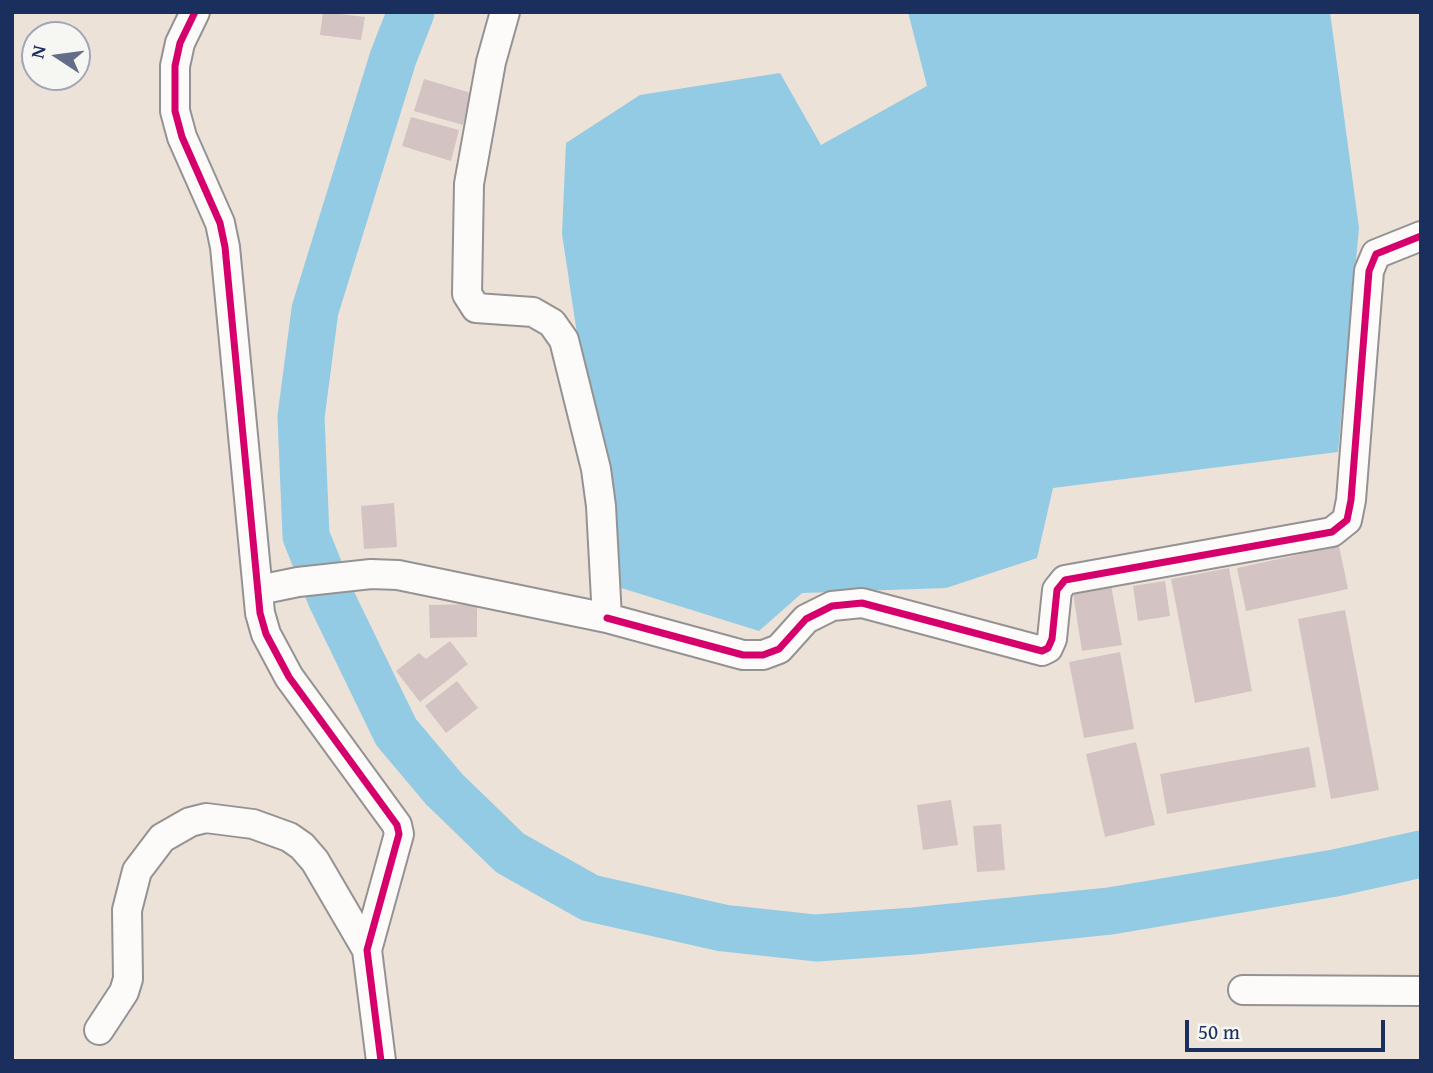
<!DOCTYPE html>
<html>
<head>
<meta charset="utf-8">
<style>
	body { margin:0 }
	#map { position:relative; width:1433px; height:1073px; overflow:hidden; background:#ece2d7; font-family:"Gentium Book Plus",serif }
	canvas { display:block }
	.frame { position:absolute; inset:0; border:14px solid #1b2f5e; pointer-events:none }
	.north { position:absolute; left:21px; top:21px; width:70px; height:70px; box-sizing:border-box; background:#f6f6f2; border:2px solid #9ea6b7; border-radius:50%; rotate:283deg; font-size:19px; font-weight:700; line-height:28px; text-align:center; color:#1b2f5e }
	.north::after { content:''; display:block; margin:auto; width:24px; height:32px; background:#646e88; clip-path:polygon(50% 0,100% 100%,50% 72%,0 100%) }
	.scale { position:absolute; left:1185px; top:1020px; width:200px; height:32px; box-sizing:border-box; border:4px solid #1b2f5e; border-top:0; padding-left:9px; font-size:21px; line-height:24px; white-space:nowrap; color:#1b2f5e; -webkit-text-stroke:5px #f6f6f2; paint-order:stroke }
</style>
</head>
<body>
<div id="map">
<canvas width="1433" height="1073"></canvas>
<div class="frame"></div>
<div class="north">N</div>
<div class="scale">50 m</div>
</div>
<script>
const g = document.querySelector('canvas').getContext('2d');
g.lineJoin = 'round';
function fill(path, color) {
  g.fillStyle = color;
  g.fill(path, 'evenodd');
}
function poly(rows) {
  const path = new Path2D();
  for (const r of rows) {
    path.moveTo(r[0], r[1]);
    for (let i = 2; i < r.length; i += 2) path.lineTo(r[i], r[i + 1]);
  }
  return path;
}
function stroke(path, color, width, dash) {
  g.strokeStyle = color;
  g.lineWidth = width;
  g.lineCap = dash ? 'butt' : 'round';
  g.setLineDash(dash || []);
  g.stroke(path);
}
const water = poly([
	[908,12,1330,12,1359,228,1338,452,1053,488,1037,558,946,588,802,593,759,631,615,586,562,234,566,143,640,95,780,73,821,145,927,86]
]);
const river = poly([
	[411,12,393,58,315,310,301,417,306,536,331,598,396,732,444,789,510,853,590,898,723,928,816,938,914,931,1110,911,1335,873,1421,854]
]);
const building = poly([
	[323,12,365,17,361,40,320,35],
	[424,79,471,93,463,125,414,111],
	[411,117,459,130,451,161,402,146],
	[394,503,397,547,364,549,361,506],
	[1339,546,1348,589,1246,611,1237,568],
	[1229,568,1252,691,1195,703,1171,579],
	[1165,581,1170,616,1138,621,1133,586],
	[1111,585,1122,645,1082,651,1073,593],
	[477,604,477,637,430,638,429,605],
	[1345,610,1379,790,1331,799,1298,619],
	[450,641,468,664,420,702,396,671,419,653,426,659],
	[1120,652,1134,729,1084,738,1069,662],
	[457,681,478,708,446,733,425,706],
	[1136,742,1155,825,1105,837,1086,754],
	[1309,747,1316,787,1167,814,1160,774],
	[951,800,958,845,923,850,917,805],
	[1001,824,1005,870,977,872,973,826]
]);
const street = poly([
	[195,12,180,43,175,66,175,111,182,137,220,223,225,247,260,613,266,634,289,677,397,825,399,834,367,950,381,1061],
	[259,590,298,582,371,574,398,575,607,618,601,506,596,469,564,340,552,323,533,312,476,308,467,294,469,184,491,62,505,12],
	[607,618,743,655,763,655,779,649,806,619,832,606,862,603,1042,651,1048,648,1052,639,1057,590,1065,580,1332,532,1347,520,1351,500,1369,271,1376,254,1421,236],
	[1243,990,1421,991],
	[99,1030,124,992,128,979,127,910,137,871,162,838,190,822,206,818,253,824,289,837,302,846,315,861,367,950]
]);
const cycleway = poly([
	[195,12,180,43,175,66,175,111,182,137,220,223,225,247,260,613,266,634,289,677,397,825,399,834,367,950,381,1061],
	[607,618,743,655,763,655,779,649,806,619,832,606,862,603,1042,651,1048,648,1052,639,1057,590,1065,580,1332,532,1347,520,1351,500,1369,271,1376,254,1421,236]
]);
fill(water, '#93cae4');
stroke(river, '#93cae4', 47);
fill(building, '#d4c3c3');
stroke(street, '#959294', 32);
stroke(street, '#fcfbf9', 28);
stroke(cycleway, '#d6006c', 7);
</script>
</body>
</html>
